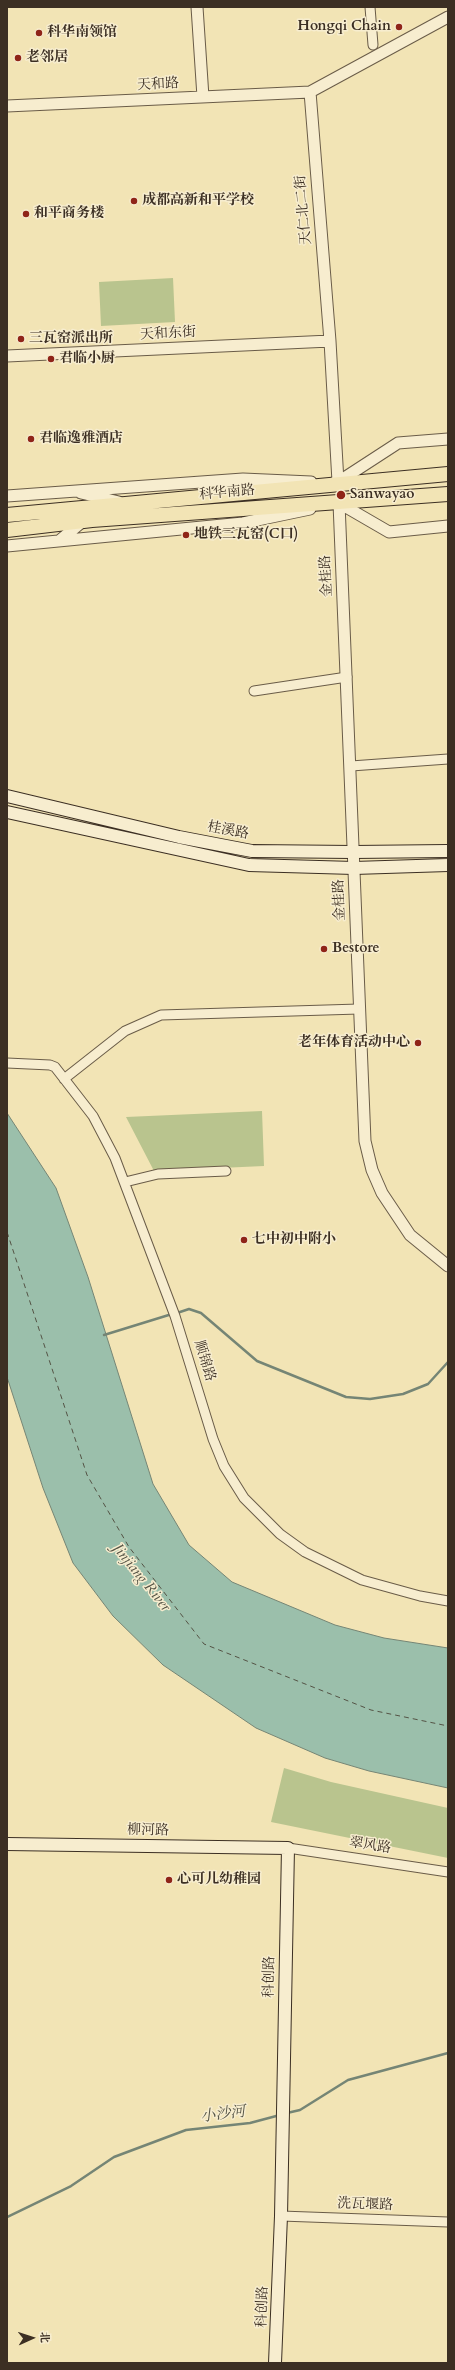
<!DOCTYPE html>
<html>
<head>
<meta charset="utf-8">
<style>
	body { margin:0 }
	#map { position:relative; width:455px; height:2370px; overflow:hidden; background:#f2e4b5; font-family:Cardo,"Noto Serif SC",serif }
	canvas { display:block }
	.frame { position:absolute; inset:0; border:8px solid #3c2f23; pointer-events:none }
	.north { position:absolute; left:12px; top:2318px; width:40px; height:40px; -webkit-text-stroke:3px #f7edcf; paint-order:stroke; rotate:87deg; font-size:11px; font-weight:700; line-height:16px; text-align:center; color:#3c2f23 }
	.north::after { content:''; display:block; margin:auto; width:14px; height:18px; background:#3c2f23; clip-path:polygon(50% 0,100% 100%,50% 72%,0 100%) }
</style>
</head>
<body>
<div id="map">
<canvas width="455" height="2370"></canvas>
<div class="frame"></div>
<div class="north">北</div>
</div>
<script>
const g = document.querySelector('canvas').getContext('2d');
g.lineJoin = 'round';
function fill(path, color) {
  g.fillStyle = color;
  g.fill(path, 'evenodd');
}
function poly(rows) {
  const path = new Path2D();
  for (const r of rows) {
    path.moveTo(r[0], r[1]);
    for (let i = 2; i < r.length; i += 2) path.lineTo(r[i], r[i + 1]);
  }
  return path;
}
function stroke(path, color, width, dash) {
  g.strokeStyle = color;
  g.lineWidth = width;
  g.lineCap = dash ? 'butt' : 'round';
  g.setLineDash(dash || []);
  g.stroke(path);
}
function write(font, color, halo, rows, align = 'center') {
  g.font = font + ' Cardo,"Noto Serif SC",serif';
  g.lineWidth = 3;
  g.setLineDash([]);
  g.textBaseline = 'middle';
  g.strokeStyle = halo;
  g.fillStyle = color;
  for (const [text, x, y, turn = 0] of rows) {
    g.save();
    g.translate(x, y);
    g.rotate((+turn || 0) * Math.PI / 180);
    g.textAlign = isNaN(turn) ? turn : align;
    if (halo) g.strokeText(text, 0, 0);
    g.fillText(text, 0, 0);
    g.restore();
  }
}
const green = poly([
	[173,278,175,322,101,326,99,282],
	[262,1111,264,1166,154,1171,126,1117],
	[284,1768,331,1782,448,1808,448,1858,271,1822]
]);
const water = poly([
	[7,1113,56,1188,88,1277,153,1484,189,1545,232,1582,335,1625,384,1638,448,1648,448,1788,369,1771,325,1758,256,1728,163,1665,113,1616,73,1563,43,1488,7,1377,7,1113]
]);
const stream = poly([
	[177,1313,189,1309,201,1313,257,1361,346,1397,370,1399,403,1394,428,1384,448,1362],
	[104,1335,172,1314],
	[287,2113,300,2110,348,2080,448,2053],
	[7,2217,71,2186,114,2157,186,2130,250,2123,280,2115]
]);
const ferry = poly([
	[7,1232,87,1475,129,1547,204,1644,371,1710,448,1726]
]);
const minor = poly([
	[370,7,373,45],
	[254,691,347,677],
	[351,766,448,759],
	[7,1063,50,1065,55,1067,93,1116,115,1158,175,1316,213,1439,224,1466,244,1498,280,1534,305,1552,362,1580,420,1596,448,1601],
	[64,1079,125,1031,161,1015,359,1009],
	[125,1182,158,1174,226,1171],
	[288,1848,448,1872],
	[281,2216,448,2222]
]);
const tertiary = poly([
	[197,7,203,97],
	[310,92,330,341,338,482],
	[7,106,310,92,448,17],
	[7,356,330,341],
	[335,482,338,482,398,443,448,439],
	[81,493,119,502],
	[7,496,243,479,311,482],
	[336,503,339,503,389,532,448,526],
	[339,503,365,1141,372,1170,382,1193,410,1235,448,1266],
	[59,541,83,521],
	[7,546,243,523,310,509]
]);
const secondary = poly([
	[7,796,179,837,252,851,353,852,448,851],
	[7,812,249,865,354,868,448,865],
	[7,1844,288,1848,281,2216,275,2363]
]);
const trunk = poly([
	[7,515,448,474],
	[7,530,92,520,448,494]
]);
const markers = [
	[399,27,4,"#8f2418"],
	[39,33,4,"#8f2418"],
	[18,58,4,"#8f2418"],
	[134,201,4,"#8f2418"],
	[26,214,4,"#8f2418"],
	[21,339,4,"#8f2418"],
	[51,359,4,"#8f2418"],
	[31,439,4,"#8f2418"],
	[341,495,5,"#8f2418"],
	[186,535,4,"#8f2418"],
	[324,949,4,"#8f2418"],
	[418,1043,4,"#8f2418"],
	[244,1240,4,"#8f2418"],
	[169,1880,4,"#8f2418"]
];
const poiNames = [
	["Hongqi Chain",391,27,"right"],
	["科华南领馆",47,33],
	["老邻居",26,58],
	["成都高新和平学校",142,201],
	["和平商务楼",34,214],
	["三瓦窑派出所",29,339],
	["君临小厨",59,359],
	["君临逸雅酒店",39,439],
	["Sanwayao",350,495],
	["地铁三瓦窑(C口)",194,535],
	["Bestore",332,949],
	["老年体育活动中心",410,1043,"right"],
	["七中初中附小",252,1240],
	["心可儿幼稚园",177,1880]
];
const streetNames = [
	["天和路",158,85,-3],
	["天仁北二街",304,210,-95],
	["天和东街",168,334,-3],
	["科华南路",227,493,-5],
	["金桂路",327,576,-93],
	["桂溪路",228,831,11],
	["金桂路",340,900,-92],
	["顺锦路",204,1361,73],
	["柳河路",148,1831,1],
	["翠风路",370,1846,9],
	["科创路",270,1977,-89],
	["洗瓦堰路",365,2205,2],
	["科创路",263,2307,-88]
];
const waterNames = [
	["Jinjiang River",141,1578,51],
	["小沙河",223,2115,-7]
];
fill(green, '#b9c48e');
fill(water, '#9bbfab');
stroke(water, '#758575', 1);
stroke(stream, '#758575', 2.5);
stroke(ferry, '#545345', 1, [5, 4]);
stroke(minor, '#6a5c48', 11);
stroke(tertiary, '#6a5c48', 13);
stroke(secondary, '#3c2f23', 14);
stroke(trunk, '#3c2f23', 16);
stroke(minor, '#f7edcf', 9);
stroke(tertiary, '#f7edcf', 11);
stroke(secondary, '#f7edcf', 12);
stroke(trunk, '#f2e4b5', 14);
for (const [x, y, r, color] of markers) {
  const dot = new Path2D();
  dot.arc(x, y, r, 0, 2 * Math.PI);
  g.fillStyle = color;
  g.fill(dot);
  stroke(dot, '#f7edcf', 1.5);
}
write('bold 14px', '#3c2f23', '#f7edcf', poiNames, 'left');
write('14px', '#3c2f23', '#f7edcf', streetNames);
write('italic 15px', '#545345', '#f7edcf', waterNames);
</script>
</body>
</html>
